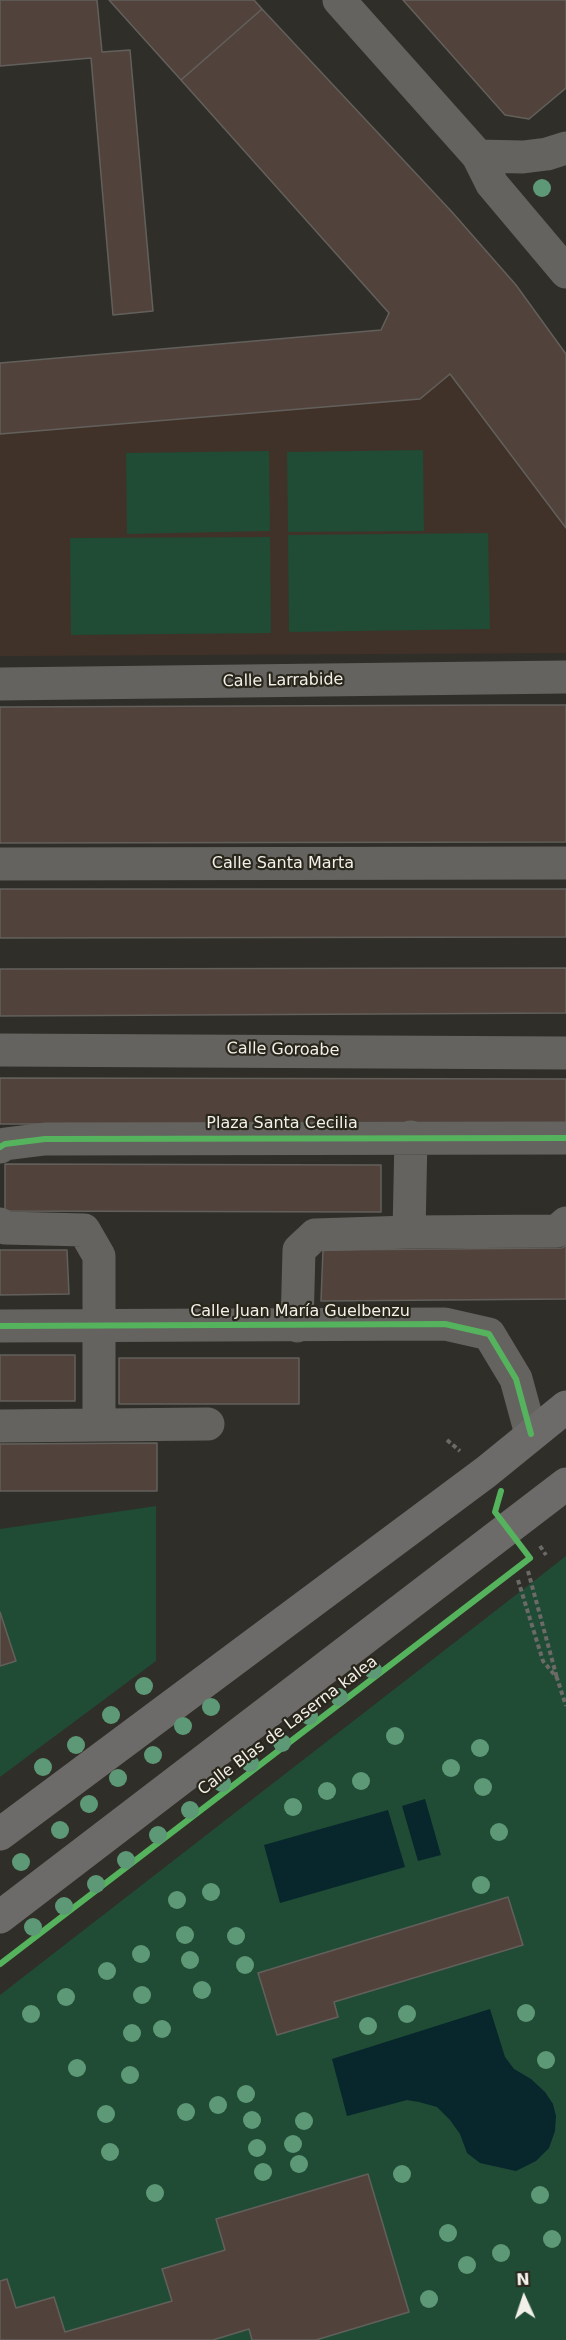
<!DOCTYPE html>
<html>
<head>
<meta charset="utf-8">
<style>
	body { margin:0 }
	#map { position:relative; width:566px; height:2340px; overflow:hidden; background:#302e28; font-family:"DejaVu Sans",sans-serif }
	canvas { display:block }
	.north { position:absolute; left:494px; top:2268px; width:60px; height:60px; -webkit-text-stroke:4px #29261b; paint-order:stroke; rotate:357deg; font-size:16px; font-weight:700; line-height:24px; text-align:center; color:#f2f0e9 }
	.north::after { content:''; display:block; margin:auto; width:21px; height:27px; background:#f2f0e9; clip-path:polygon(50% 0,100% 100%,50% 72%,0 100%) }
</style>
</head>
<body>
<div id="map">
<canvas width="566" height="2340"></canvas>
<div class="north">N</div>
</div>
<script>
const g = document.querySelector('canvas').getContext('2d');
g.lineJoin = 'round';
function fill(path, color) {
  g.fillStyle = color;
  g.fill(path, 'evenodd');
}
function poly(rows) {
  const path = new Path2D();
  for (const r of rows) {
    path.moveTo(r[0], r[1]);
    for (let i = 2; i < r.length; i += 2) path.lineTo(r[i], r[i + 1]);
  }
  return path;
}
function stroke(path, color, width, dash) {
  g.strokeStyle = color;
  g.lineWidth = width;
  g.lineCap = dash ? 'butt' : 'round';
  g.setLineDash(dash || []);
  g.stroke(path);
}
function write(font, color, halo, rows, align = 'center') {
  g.font = font + ' "DejaVu Sans",sans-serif';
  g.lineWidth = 4.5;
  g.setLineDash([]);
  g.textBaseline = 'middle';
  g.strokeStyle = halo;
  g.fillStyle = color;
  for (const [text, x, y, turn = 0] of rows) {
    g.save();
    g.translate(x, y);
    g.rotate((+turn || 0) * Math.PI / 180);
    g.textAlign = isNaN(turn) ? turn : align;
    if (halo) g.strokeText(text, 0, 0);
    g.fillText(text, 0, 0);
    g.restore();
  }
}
const education = poly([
	[262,9,452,212,516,285,566,354,566,653,0,656,0,363,381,330,389,313,181,80]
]);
const green = poly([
	[423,450,424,531,288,532,287,452],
	[269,451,270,531,127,534,126,453],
	[488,533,490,629,289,632,288,535],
	[270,537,271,633,71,635,70,538],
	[156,1506,156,1661,0,1777,0,1529],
	[566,1556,566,2340,0,2340,0,1995]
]);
const water = poly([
	[425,1799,441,1855,418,1861,402,1806],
	[388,1810,405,1867,280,1903,264,1845],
	[490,2009,505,2057,514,2069,531,2079,545,2092,553,2104,556,2116,555,2131,549,2148,536,2161,516,2171,480,2163,467,2153,460,2134,450,2120,437,2107,419,2102,407,2100,347,2116,332,2059]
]);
const building = poly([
	[0,0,97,0,102,52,130,50,153,311,113,315,91,58,0,66,0,0],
	[109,0,254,0,262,9,181,80,109,0],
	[403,0,566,0,566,88,529,119,505,115,403,0],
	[262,9,452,212,516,285,566,354,566,528,450,374,420,399,0,434,0,363,381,330,389,313,181,80,262,9],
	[506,705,566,705,566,842,0,843,0,707,506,705],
	[0,889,566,889,566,937,0,938,0,889],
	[566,968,566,1013,0,1016,0,969,566,968],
	[0,1078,566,1079,566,1124,0,1124,0,1078],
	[5,1164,381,1165,381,1212,5,1211,5,1164],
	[566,1245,566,1299,321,1301,323,1250,562,1248,566,1245],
	[0,1250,67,1250,69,1294,0,1295,0,1250],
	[0,1355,75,1355,75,1401,0,1401,0,1355],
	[119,1358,299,1358,299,1404,119,1404,119,1358],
	[157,1443,157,1491,0,1491,0,1444,157,1443],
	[0,1612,16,1661,0,1666,0,1612],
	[508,1897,523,1945,334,2002,338,2017,277,2035,258,1973,508,1897],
	[368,2174,409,2312,316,2340,252,2340,249,2329,213,2340,0,2340,0,2281,7,2279,16,2308,54,2297,65,2332,172,2301,162,2269,225,2250,216,2219,368,2174]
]);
const path = poly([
	[447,1440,460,1451],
	[540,1546,546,1555],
	[528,1571,557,1678],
	[518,1580,543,1661,557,1678,566,1706]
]);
const minor = poly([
	[339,0,478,156,492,184,566,272],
	[478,156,523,157,547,154,566,148],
	[0,684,566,677],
	[0,864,566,863],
	[0,1050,566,1053],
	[0,1147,5,1144,45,1139,566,1138],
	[0,1224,5,1228,84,1230,99,1256,99,1424],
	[409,1232,557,1231,566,1223],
	[0,1326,445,1324,489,1334,516,1379,531,1434],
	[297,1326,299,1250,315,1235,409,1232,411,1137],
	[0,1426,208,1424]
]);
const major = poly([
	[0,1834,486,1472,566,1407],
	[0,1917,566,1484]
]);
const cycleway = poly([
	[0,1147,5,1144,45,1139,566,1138],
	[0,1326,445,1324,489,1334,516,1379,531,1434],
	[0,1964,530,1558,495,1512,501,1491]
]);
const trees = [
	[542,188],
	[373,1670],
	[144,1686],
	[339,1697],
	[211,1707],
	[111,1715],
	[309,1716],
	[183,1726],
	[395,1736],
	[282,1743],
	[76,1745],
	[480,1748],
	[153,1755],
	[250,1763],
	[43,1767],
	[451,1768],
	[118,1778],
	[361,1781],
	[222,1783],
	[483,1787],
	[327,1791],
	[89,1804],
	[293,1807],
	[190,1810],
	[60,1830],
	[499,1832],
	[158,1835],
	[126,1860],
	[21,1862],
	[96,1884],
	[481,1885],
	[211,1892],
	[177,1900],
	[64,1906],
	[33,1927],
	[185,1935],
	[236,1936],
	[141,1954],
	[190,1960],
	[245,1965],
	[107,1971],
	[202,1990],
	[142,1995],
	[66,1997],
	[526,2013],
	[31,2014],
	[407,2014],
	[368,2026],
	[162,2029],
	[132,2033],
	[546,2060],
	[77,2068],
	[130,2075],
	[246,2094],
	[218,2105],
	[186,2112],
	[106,2114],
	[252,2120],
	[304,2121],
	[293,2144],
	[257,2148],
	[110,2152],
	[299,2164],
	[263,2172],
	[402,2174],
	[155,2193],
	[540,2195],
	[448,2233],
	[552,2239],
	[501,2253],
	[467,2265],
	[429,2299]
];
const streetNames = [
	["Calle Larrabide",283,681,-1],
	["Calle Santa Marta",283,864],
	["Calle Goroabe",283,1050,1],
	["Plaza Santa Cecilia",282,1124],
	["Calle Juan María Guelbenzu",300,1312],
	["Calle Blas de Laserna kalea",288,1726,-37]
];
fill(education, '#413229');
fill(green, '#204b35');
fill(water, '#07272c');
fill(building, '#51433c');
stroke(building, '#63605c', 1.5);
stroke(path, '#6b6a67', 4, [4.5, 3]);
stroke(minor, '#646360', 33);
stroke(major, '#6d6b69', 33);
stroke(cycleway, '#56b35d', 6);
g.fillStyle = '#5d9977';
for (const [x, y] of trees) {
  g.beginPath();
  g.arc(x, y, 9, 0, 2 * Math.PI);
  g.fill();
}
write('16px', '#f2f0e9', '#29261b', streetNames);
</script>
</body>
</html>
